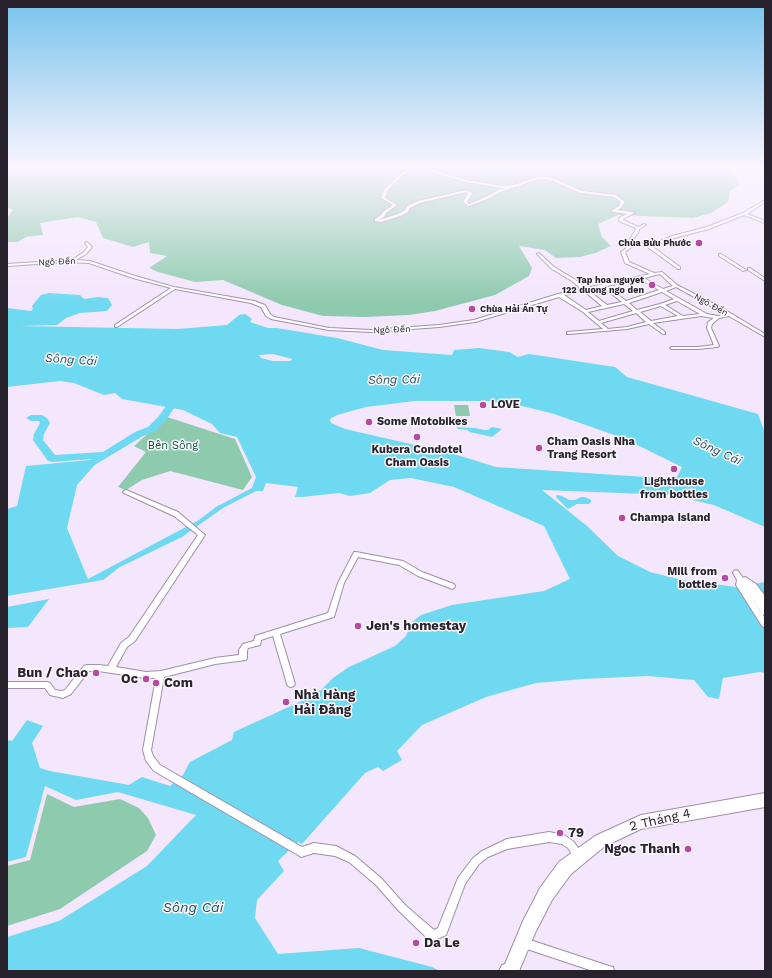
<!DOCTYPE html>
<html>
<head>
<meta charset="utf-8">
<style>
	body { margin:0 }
	#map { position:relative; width:772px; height:978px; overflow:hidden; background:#f3e6fd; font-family:"Work Sans",sans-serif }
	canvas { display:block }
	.frame { position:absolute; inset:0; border:8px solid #28222d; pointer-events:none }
</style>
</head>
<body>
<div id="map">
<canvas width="772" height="978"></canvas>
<div class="frame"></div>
</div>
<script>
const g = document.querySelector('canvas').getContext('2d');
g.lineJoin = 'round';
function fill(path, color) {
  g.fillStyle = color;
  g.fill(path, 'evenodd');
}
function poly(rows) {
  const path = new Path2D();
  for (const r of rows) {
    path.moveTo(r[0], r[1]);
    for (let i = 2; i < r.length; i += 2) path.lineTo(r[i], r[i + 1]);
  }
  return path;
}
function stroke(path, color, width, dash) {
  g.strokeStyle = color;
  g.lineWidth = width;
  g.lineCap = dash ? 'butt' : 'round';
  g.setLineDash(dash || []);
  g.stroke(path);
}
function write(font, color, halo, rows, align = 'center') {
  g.font = font + ' "Work Sans",sans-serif';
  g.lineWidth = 3;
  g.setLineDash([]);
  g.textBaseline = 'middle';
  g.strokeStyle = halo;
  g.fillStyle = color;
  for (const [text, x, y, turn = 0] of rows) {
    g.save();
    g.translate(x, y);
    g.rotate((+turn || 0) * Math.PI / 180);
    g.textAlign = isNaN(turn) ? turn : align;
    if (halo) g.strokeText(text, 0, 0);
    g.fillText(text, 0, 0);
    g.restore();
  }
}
const green = poly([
	[7,166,727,166,740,184,730,191,728,202,711,213,693,218,618,215,598,224,602,237,611,246,595,253,580,257,556,258,545,250,519,246,532,268,529,276,495,295,435,311,409,315,364,317,323,316,282,305,223,280,195,282,158,272,149,268,167,256,150,253,149,242,133,247,103,238,96,222,78,217,40,223,43,235,26,237,18,242,8,242,7,219,13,209,7,208],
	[454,405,468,405,470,416,456,416],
	[167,417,235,439,252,477,243,490,170,471,142,480,126,490,118,487,146,452,134,446],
	[47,794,74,807,120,799,139,808,148,818,156,835,147,851,60,909,7,926,7,866,30,860]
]);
const water = poly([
	[49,293,80,295,84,299,98,297,108,298,112,305,107,311,80,313,66,318,57,325,19,326,178,329,227,325,239,315,245,314,252,319,250,322,268,328,277,328,337,338,383,350,452,355,454,350,479,348,509,352,518,357,529,354,615,367,627,377,758,414,765,433,765,527,714,505,671,495,542,490,587,526,618,556,650,572,682,580,736,587,765,582,765,673,760,672,723,678,719,699,708,697,694,680,647,676,583,679,536,683,486,697,422,725,397,751,402,760,383,771,378,767,365,773,302,844,298,842,278,861,284,871,257,900,255,918,278,954,359,948,432,967,440,971,7,971,7,937,59,921,147,866,196,815,118,792,76,800,45,786,26,857,7,862,7,740,12,741,27,720,43,726,32,743,40,768,50,771,129,785,142,777,170,786,183,775,190,762,232,740,234,732,317,694,333,678,349,667,395,646,406,636,412,622,421,615,452,605,544,591,570,579,544,526,454,487,411,478,390,480,370,493,350,496,339,493,302,497,295,497,298,487,266,483,263,491,256,491,223,508,182,537,120,567,103,580,7,596,7,509,17,506,26,466,100,459,77,485,67,528,88,579,199,520,216,507,252,488,256,477,237,437,220,433,212,424,183,410,122,399,115,393,104,395,74,383,60,381,7,387,7,308,31,311,33,309,32,306,41,295],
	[273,354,292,359,292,360,290,361,273,361,261,358,259,355],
	[415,401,488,401,522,406,554,414,623,438,682,467,677,477,661,478,496,467,454,454,345,429,331,423,330,419,337,415,366,407],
	[456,427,475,428,485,430,488,430,492,427,502,429,492,437,470,432,467,430,458,429],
	[557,495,562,496,569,500,575,500,581,497,585,497,591,500,591,502,589,504,577,504,568,509,556,497],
	[49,599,28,627,7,628,7,607]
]);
const river = poly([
	[178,392,183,395,166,420,156,431,143,436,88,469,84,468,83,466,92,459,52,462,48,461,33,440,34,434,40,423,39,421,31,421,26,418,31,415,42,415,47,418,50,423,44,434,43,440,55,455,103,452,135,432,148,427,159,416,175,393,178,392]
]);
const street = poly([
	[761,166,764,166,765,170,764,170,761,166],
	[413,167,426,168,466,180,502,186,514,185,534,178,545,177,555,179,582,191,616,195,625,202,621,208,617,210,632,212,634,213,623,219,623,220,638,227,644,224,646,225,639,229,639,231,633,240,632,244,643,243,653,244,672,236,707,227,743,213,765,200,765,202,747,214,765,221,765,223,744,215,709,229,674,238,653,247,680,267,680,269,678,269,649,248,648,247,649,246,643,245,633,246,625,252,629,262,654,273,662,272,677,285,722,308,765,334,765,337,729,316,719,318,712,324,711,328,719,346,717,347,698,349,672,349,670,348,672,347,698,347,714,345,707,328,708,322,714,318,701,316,653,323,665,332,665,334,663,334,649,324,627,329,569,334,567,334,567,332,603,329,583,312,559,297,475,322,439,327,371,332,329,330,271,319,266,316,261,307,251,303,175,289,117,327,115,327,115,325,171,288,133,278,89,263,67,262,7,266,7,264,72,260,84,252,88,247,85,243,87,242,92,247,86,254,76,260,90,261,135,276,174,287,254,301,265,305,270,314,274,317,329,328,371,330,439,325,474,320,558,294,581,289,572,281,552,269,537,254,539,253,554,267,574,279,586,288,650,274,625,263,621,252,629,246,629,240,635,231,636,228,619,221,620,217,628,214,613,212,611,211,619,206,621,202,614,197,580,193,553,181,545,179,536,180,500,192,490,198,469,206,463,202,468,193,466,192,420,203,410,208,408,212,400,216,381,222,375,221,375,219,381,215,383,212,393,205,381,198,384,190,401,173,413,167],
	[414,169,426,170,466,182,502,188,507,188,498,190,488,196,469,204,467,202,472,193,466,190,418,201,407,206,405,210,398,214,379,220,384,217,386,213,397,205,385,198,387,191,403,175,414,169],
	[660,274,673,286,663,289,644,278,660,274],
	[640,279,659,290,626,301,607,286,640,279],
	[603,287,622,302,607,305,588,290,603,287],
	[676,287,718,310,726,314,718,316,707,314,666,291,676,287],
	[584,291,602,306,586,310,564,295,584,291],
	[662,292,674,299,660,304,637,310,629,303,662,292],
	[677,301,700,314,683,316,665,305,677,301],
	[624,304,633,311,599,321,588,312,624,304],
	[661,306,678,316,651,321,640,312,661,306],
	[636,313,646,322,627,327,608,329,601,323,636,313],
	[719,254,721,254,746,270,743,271,719,256,719,254],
	[748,268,750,268,765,278,765,281,748,270,748,268],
	[126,490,178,512,205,535,135,641,127,647,116,667,146,672,161,671,215,658,239,655,239,650,243,644,254,641,255,636,328,613,338,583,354,552,356,552,403,561,422,572,454,584,455,586,454,588,452,589,450,588,418,576,399,565,358,557,344,583,334,617,280,634,295,684,294,686,291,687,288,686,287,684,273,636,261,640,260,645,248,648,247,651,247,658,246,660,215,664,164,677,151,750,153,756,160,765,302,847,314,843,336,846,355,856,381,878,405,905,434,930,438,928,458,878,473,858,482,851,507,839,549,832,564,835,574,842,584,857,582,860,579,862,576,860,568,848,562,844,549,842,507,849,488,857,479,864,465,884,446,935,435,940,426,937,399,911,375,884,349,862,335,856,314,853,301,857,298,855,154,771,146,761,143,750,156,678,146,678,98,671,89,671,71,694,63,698,50,695,45,688,7,688,7,682,47,682,50,683,55,690,62,691,65,690,84,666,87,665,98,665,108,666,121,643,129,637,198,535,174,516,124,493,123,492,124,491,126,490],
	[736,570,738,571,743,578,745,577,747,578,756,584,765,596,765,605,764,604,765,606,765,615,762,614,743,586,765,618,765,627,762,626,736,585,737,580,733,573,734,571,736,570],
	[530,940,609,966,613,967,614,971,593,971,530,950,526,949,525,945,526,941,530,940]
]);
const primary = poly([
	[765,793,765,807,641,829,605,846,571,874,552,900,535,933,519,971,499,971,502,965,505,964,523,921,540,888,559,862,595,836,641,815,765,793]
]);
const markers = [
	[699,243,4,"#b948a5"],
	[652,285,4,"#b948a5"],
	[472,309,4,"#b948a5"],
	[483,405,4,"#b948a5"],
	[369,422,4,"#b948a5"],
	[417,437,4,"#b948a5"],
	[539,448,4,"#b948a5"],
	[674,469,4,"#b948a5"],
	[622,518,4,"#b948a5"],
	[725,578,4,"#b948a5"],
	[358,626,4,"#b948a5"],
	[96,673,4,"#b948a5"],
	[146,679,4,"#b948a5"],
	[156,683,4,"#b948a5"],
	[286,702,4,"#b948a5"],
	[560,833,4,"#b948a5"],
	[688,849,4,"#b948a5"],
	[416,943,4,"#b948a5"]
];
const farPoinames = [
	["Chùa Bửu Phước",691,243],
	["Tap hoa nguyet",644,280],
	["122 duong ngo den",644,290],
	["Chùa Hải Ấn Tự",480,309,"left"]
];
const farStreetnames = [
	["Ngô Đến",57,262,-3],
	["Ngô Đến",711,305,29],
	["Ngô Đến",392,330,-3]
];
const poiNames = [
	["LOVE",491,405],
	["Some Motobikes",377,422],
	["Cham Oasis Nha",547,442],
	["Trang Resort",547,455],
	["Kubera Condotel",417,450,"center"],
	["Cham Oasis",417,463,"center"],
	["Lighthouse",674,482,"center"],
	["from bottles",674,495,"center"],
	["Champa Island",630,518],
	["Mill from",717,572,"right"],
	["bottles",717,585,"right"]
];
const parkNames = [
	["Bên Sông",173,446]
];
const waterNames = [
	["Sông Cái",71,360,4],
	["Sông Cái",394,380,-1],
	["Sông Cái",717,451,25]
];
const nearPoinames = [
	["Jen's homestay",366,626],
	["Bun / Chao",88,673,"right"],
	["Oc",138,679,"right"],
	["Com",164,683],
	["Nhà Hàng",294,695],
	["Hải Đăng",294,710],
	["79",568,833],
	["Ngoc Thanh",680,849,"right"],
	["Da Le",424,943]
];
const nearStreetnames = [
	["2 Tháng 4",660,820,-13]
];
const nearWaternames = [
	["Sông Cái",193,908]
];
fill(green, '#8dcaae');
fill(water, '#6ed9f1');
fill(river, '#6ed9f1');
stroke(street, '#9e8faa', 2);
stroke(primary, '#9e8faa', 2);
fill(street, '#fff');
fill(primary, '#fff');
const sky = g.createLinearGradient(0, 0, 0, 303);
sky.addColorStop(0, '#77c3ec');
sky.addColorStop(0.55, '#faf4fe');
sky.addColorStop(1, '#faf4fe00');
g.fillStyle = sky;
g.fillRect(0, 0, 772, 303);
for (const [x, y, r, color] of markers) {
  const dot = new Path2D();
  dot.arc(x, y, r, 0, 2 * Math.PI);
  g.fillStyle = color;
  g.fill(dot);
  stroke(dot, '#fbf8fd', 1.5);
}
write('bold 9px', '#28222d', '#fbf8fd', farPoinames, 'right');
write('9px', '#28222d', '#fbf8fd', farStreetnames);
write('bold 11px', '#28222d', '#fbf8fd', poiNames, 'left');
write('11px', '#08543b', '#fbf8fd', parkNames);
write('italic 12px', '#1f4e59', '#fbf8fd', waterNames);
write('bold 13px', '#28222d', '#fbf8fd', nearPoinames, 'left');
write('13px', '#28222d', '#fbf8fd', nearStreetnames);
write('italic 14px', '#1f4e59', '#fbf8fd', nearWaternames);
</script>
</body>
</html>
